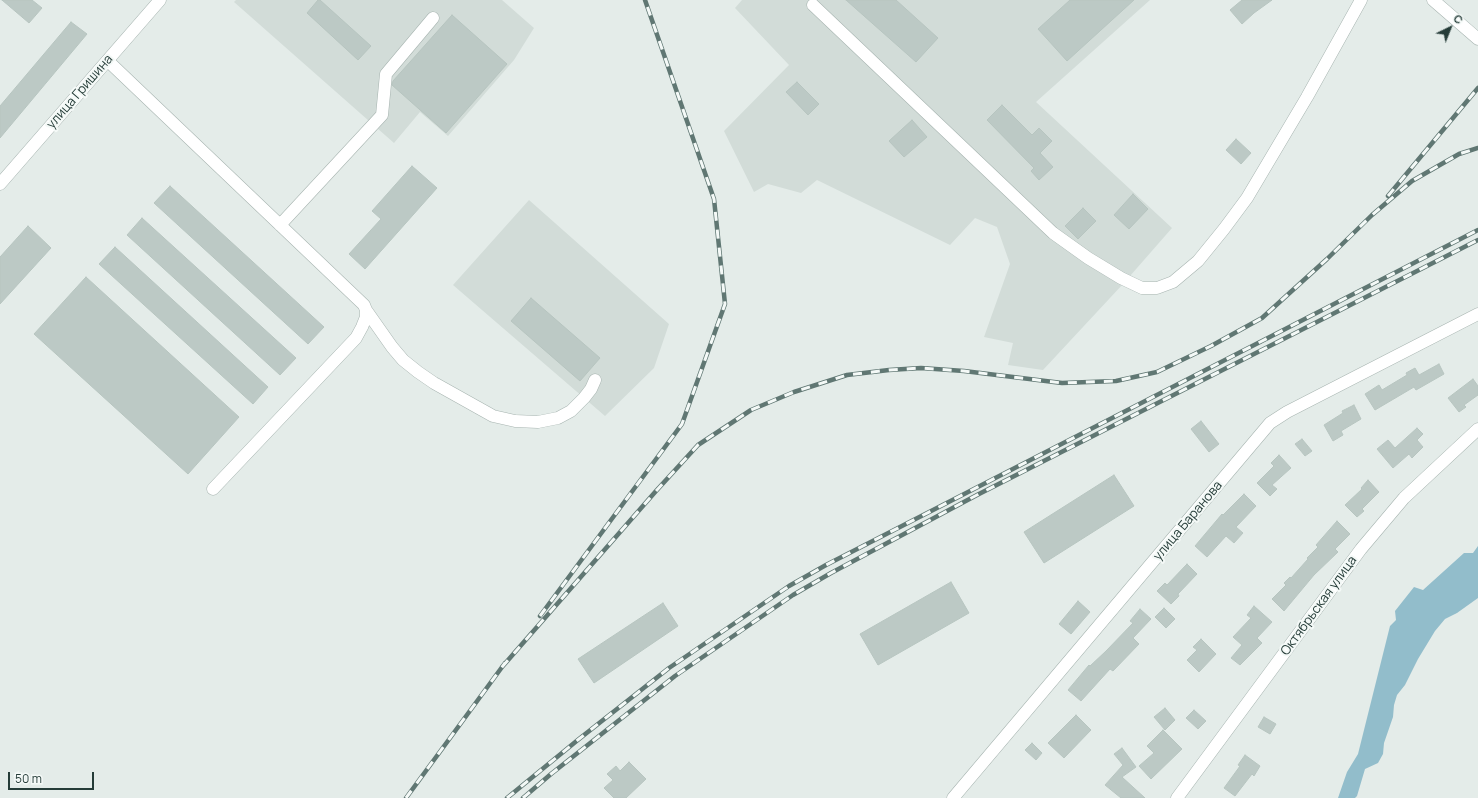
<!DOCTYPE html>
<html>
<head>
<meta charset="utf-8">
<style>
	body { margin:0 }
	#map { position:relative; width:1478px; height:798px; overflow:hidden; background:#e4ece9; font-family:Manrope,sans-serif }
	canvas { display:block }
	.north { position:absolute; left:1430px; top:8px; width:40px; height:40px; -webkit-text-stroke:3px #f4f9f7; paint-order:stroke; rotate:43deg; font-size:11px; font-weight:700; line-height:16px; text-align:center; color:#253c38 }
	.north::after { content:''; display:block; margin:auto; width:14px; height:18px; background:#253c38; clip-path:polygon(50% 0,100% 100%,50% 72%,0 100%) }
	.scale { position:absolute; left:8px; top:772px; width:86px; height:18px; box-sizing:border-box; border:2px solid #253c38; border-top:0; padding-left:5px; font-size:12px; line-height:14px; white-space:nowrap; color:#253c38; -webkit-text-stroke:3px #f4f9f7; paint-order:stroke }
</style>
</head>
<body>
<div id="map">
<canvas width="1478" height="798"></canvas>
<div class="north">С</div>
<div class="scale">50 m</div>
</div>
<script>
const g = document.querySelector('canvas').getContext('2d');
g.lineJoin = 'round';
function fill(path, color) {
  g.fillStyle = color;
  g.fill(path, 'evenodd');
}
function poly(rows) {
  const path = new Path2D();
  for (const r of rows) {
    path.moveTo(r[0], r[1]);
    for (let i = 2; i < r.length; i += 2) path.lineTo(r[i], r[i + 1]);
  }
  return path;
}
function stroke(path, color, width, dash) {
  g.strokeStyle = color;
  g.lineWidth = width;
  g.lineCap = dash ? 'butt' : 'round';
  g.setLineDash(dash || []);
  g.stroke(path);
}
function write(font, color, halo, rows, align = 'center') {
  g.font = font + ' Manrope,sans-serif';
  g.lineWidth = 4;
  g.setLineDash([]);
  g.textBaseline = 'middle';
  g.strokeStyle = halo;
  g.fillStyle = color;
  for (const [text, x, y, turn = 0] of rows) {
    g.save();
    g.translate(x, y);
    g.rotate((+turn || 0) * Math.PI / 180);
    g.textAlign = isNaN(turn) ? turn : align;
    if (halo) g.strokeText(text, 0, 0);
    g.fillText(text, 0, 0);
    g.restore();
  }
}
const built = poly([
	[236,0,502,0,534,28,514,60,448,136,420,112,394,143,234,2],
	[742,0,1150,0,1036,102,1172,228,1123,284,1043,370,1008,365,1013,343,984,337,1010,264,997,227,975,218,950,245,817,180,801,193,768,184,754,192,724,131,789,65,735,8],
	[529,200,669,324,654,368,605,416,453,285]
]);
const water = poly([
	[1478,546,1478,598,1457,613,1445,619,1435,631,1418,659,1405,685,1397,695,1394,705,1393,717,1384,743,1383,754,1378,763,1365,769,1357,796,1355,798,1338,798,1347,772,1358,754,1390,626,1396,620,1395,611,1414,587,1423,590,1464,553,1473,553]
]);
const building = poly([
	[2,0,32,0,42,8,29,23,2,0],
	[318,0,320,0,371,46,358,60,307,13,318,0],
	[846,0,896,0,938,38,916,62,846,0],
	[1070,0,1134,0,1067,61,1038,29,1070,0],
	[1242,0,1272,0,1254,13,1242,24,1230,10,1242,0],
	[452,15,507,64,446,133,392,85,393,81,452,15],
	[71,22,87,34,0,138,0,106,71,22],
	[797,82,819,104,808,115,786,92,797,82],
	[1002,105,1032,135,1039,128,1052,141,1040,153,1053,167,1039,180,1031,171,1034,168,987,120,1002,105],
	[912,120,927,137,904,157,889,141,912,120],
	[1236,139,1251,153,1241,164,1226,150,1236,139],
	[412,166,437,188,365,269,349,254,381,219,372,211,412,166],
	[170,186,324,327,308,344,154,203,170,186],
	[1133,194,1148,209,1129,229,1114,215,1133,194],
	[1083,208,1096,221,1078,239,1065,226,1083,208],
	[142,218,296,358,280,375,127,235,142,218],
	[28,226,51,248,0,304,0,257,28,226],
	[115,247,268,387,253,404,99,264,115,247],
	[86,277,239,417,188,474,34,334,86,277],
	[531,298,600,358,580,381,511,321,531,298],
	[1439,364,1444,374,1416,390,1414,387,1375,410,1365,394,1379,385,1382,390,1407,375,1406,373,1415,368,1419,375,1439,364],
	[1473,379,1478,386,1478,395,1464,405,1466,407,1459,412,1448,398,1473,379],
	[1354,405,1361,419,1341,431,1343,435,1333,441,1324,425,1343,413,1342,411,1354,405],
	[1201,421,1219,444,1209,452,1191,429,1201,421],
	[1417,428,1423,434,1417,440,1423,447,1412,458,1409,454,1393,468,1377,449,1388,440,1395,448,1417,428],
	[1302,439,1312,451,1305,456,1295,444,1302,439],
	[1279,455,1291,468,1272,485,1277,489,1270,496,1257,483,1274,466,1271,463,1279,455],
	[1114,475,1134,506,1044,563,1024,532,1114,475],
	[1368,480,1379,492,1362,509,1364,511,1357,517,1345,505,1362,489,1361,488,1368,480],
	[1244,494,1256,506,1236,527,1243,533,1234,543,1226,536,1207,557,1195,546,1222,514,1223,515,1244,494],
	[1337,521,1350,534,1335,549,1338,552,1314,575,1284,611,1272,599,1286,585,1284,583,1290,577,1291,578,1308,559,1307,558,1318,547,1316,545,1337,521],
	[1187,564,1197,574,1178,594,1179,596,1171,604,1157,591,1165,583,1167,585,1187,564],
	[951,582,969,613,878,665,860,634,951,582],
	[1078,601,1090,612,1071,634,1059,624,1078,601],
	[663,603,678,626,594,683,578,659,663,603],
	[1254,606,1272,622,1257,638,1262,643,1240,665,1231,658,1242,645,1233,637,1251,618,1247,615,1254,606],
	[1164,608,1175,619,1166,628,1155,617,1164,608],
	[1140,609,1151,619,1133,638,1139,644,1113,671,1110,669,1081,701,1068,690,1089,665,1090,666,1106,651,1133,623,1130,621,1140,609],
	[1201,639,1216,654,1199,672,1187,660,1197,650,1193,647,1201,639],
	[1165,708,1175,720,1165,730,1154,717,1165,708],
	[1194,710,1206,721,1198,729,1186,718,1194,710],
	[1076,715,1091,730,1064,758,1048,743,1076,715],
	[1264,717,1276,724,1270,734,1258,727,1264,717],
	[1163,730,1182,749,1151,779,1139,766,1154,753,1147,746,1163,730],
	[1032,743,1042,753,1036,760,1025,750,1032,743],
	[1122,748,1136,767,1122,777,1145,798,1121,798,1105,785,1123,765,1114,754,1122,748],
	[1245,755,1260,766,1254,776,1252,774,1235,796,1224,788,1240,766,1238,765,1245,755],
	[629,762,646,779,626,798,614,798,604,788,613,780,607,774,616,766,620,771,629,762]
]);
const minor = poly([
	[1433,0,1478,39],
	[813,5,1053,233,1088,258,1121,278,1142,288,1157,288,1173,282,1198,261,1224,229,1247,198,1307,97,1361,0],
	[108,61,364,305,366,310,366,317,362,327,356,338,213,489],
	[0,184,160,0],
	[280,225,382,115,386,74,433,18],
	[366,310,392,347,403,360,418,372,434,383,493,416,515,421,538,422,558,418,571,411,584,398,591,389,595,380],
	[953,798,1270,423,1287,412,1478,314],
	[1177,798,1361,549,1404,498,1478,429]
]);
const rail = poly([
	[1388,196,1478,88],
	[540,616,682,424,725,304,714,199,645,0],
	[502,667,656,491,698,445,751,410,794,392,847,375,889,370,921,368,964,371,1062,383,1116,381,1157,372,1211,346,1262,318,1327,259,1372,215,1412,181,1459,154,1478,148],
	[406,798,505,663],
	[507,798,579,739,669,668,789,586,826,565,1478,230],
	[523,798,551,774,675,676,793,595,831,573,977,495,1478,240]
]);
const streetNames = [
	["улица Гришина",80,92,-49],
	["улица Баранова",1188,521,-50],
	["Октябрьская улица",1319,606,-54]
];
fill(built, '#d2dcd8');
fill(water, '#92bdcb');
fill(building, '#bcc9c5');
stroke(building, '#b7c5c0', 1);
stroke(minor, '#a7b4b0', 13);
stroke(minor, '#fff', 12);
stroke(rail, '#607773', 4.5);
stroke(rail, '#f4f9f7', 3, [9]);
write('13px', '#253c38', '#f4f9f7', streetNames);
</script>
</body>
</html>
